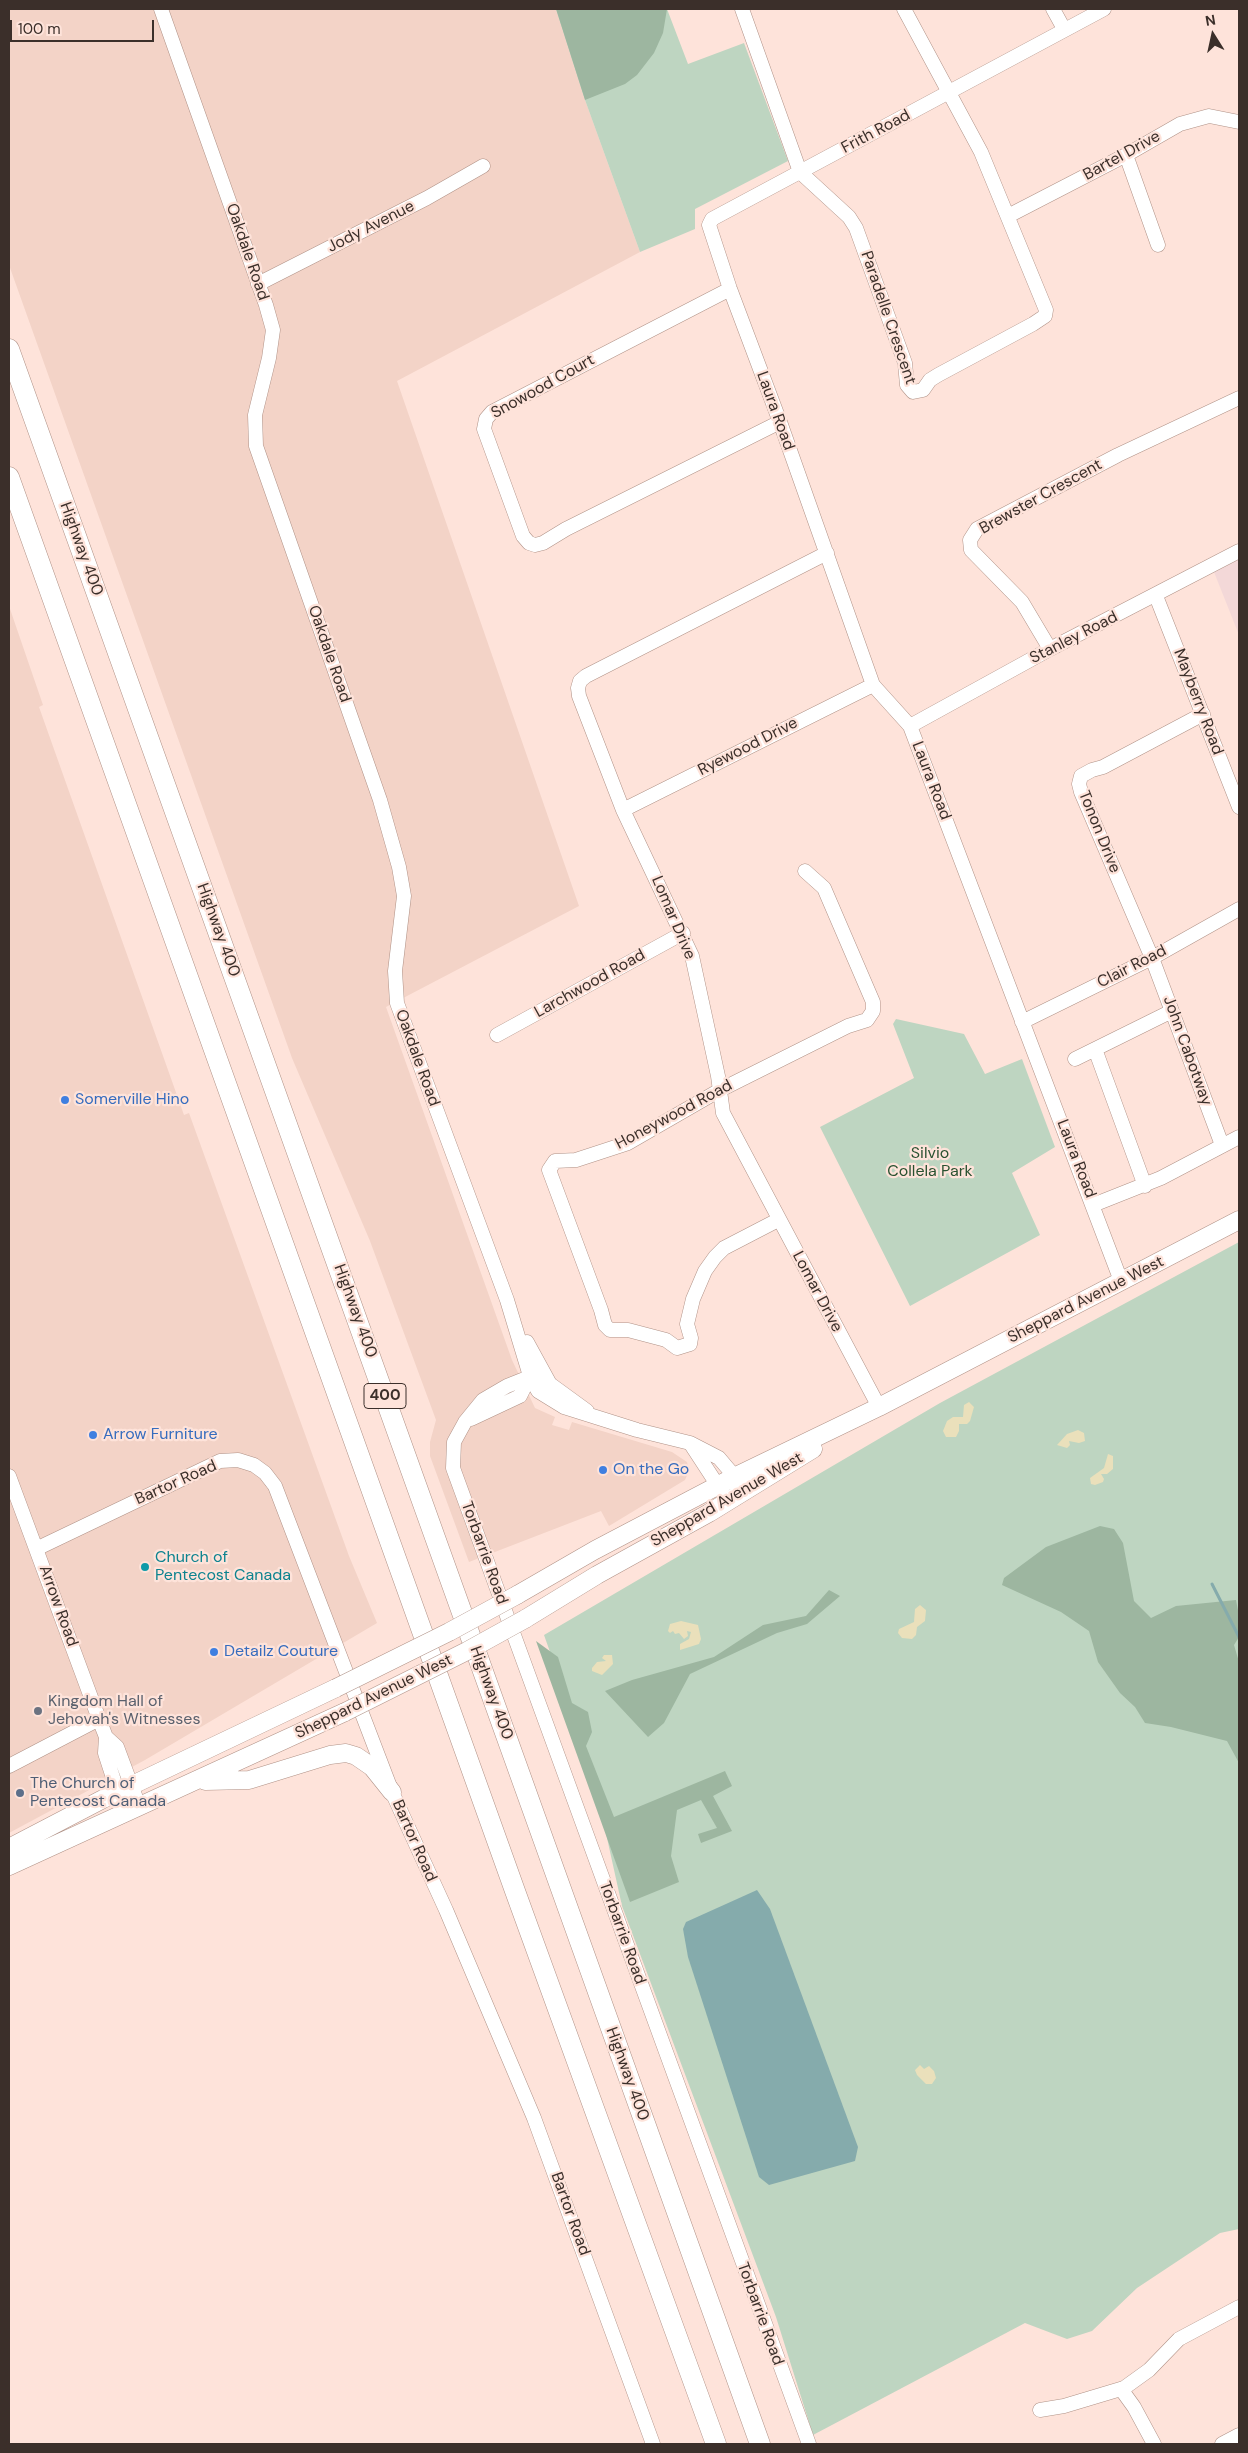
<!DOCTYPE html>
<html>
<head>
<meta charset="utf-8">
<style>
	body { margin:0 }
	#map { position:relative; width:1248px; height:2453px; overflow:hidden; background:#fee3da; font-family:"DM Sans",sans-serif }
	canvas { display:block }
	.frame { position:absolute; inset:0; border:10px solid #3b2f2a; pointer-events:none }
	.north { position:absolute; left:1188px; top:10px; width:50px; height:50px; -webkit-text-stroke:4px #fee3da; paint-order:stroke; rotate:350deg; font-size:14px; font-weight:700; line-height:20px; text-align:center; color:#3b2f2a }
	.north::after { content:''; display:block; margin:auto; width:18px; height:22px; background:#3b2f2a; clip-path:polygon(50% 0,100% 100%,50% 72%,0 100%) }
	.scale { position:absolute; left:10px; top:20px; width:144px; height:22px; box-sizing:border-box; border:2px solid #3b2f2a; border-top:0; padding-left:6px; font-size:15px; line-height:18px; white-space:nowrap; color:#3b2f2a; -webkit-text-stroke:4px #fee3da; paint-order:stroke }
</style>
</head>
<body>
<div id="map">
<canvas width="1248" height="2453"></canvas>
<div class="frame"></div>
<div class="north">N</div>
<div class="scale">100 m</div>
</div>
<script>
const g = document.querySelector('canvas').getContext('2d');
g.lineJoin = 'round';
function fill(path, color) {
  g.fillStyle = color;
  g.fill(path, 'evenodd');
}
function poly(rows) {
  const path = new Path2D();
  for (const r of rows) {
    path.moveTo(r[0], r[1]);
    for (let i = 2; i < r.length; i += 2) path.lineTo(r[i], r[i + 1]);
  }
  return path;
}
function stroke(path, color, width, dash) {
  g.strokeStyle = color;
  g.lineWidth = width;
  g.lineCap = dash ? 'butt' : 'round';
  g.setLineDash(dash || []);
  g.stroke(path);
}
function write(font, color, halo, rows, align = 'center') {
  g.font = font + ' "DM Sans",sans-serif';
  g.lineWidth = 4.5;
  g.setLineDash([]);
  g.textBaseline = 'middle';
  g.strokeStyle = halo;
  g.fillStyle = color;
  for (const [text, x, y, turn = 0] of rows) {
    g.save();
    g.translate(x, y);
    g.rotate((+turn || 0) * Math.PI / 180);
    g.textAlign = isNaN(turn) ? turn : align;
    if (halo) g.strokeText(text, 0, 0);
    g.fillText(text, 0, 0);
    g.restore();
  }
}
const built = poly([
	[9,9,556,9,585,100,640,252,397,381,579,906,386,1007,512,1360,535,1408,555,1417,552,1425,569,1430,572,1422,672,1452,687,1462,689,1471,685,1480,609,1526,601,1511,469,1562,430,1456,430,1442,436,1420,370,1241,292,1058,9,265],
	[9,606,43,705,39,707,184,1115,189,1113,349,1556,377,1623,145,1760,9,1833]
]);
const education = poly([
	[1239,559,1239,635,1214,572]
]);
const green = poly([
	[556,9,667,9,688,64,744,43,788,161,695,209,695,229,640,252,585,100],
	[896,1019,964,1034,985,1074,1022,1059,1055,1147,1012,1173,1040,1235,910,1306,820,1127,914,1078,893,1024],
	[1239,1242,1239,2229,1220,2233,1137,2288,1092,2331,1067,2339,1025,2323,813,2435,776,2317,622,1906,592,1770,544,1635,940,1403]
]);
const forest = poly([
	[556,9,667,9,663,33,654,53,637,75,625,84,585,100],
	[1100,1526,1114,1529,1123,1543,1134,1601,1151,1618,1176,1606,1236,1600,1239,1616,1239,1637,1234,1645,1239,1662,1239,1763,1227,1741,1171,1727,1145,1723,1135,1707,1120,1693,1098,1662,1089,1631,1061,1612,1002,1585,1004,1578,1046,1547],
	[829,1590,840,1596,807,1624,777,1633,690,1674,664,1723,648,1737,605,1691,632,1680,714,1657,763,1625,806,1616],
	[536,1641,558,1657,572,1703,588,1712,592,1732,586,1746,614,1817,725,1771,732,1786,713,1796,732,1831,701,1843,698,1834,717,1828,701,1800,677,1810,671,1856,679,1882,630,1902]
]);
const sand = poly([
	[969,1402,974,1407,970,1421,967,1424,959,1424,959,1431,956,1437,946,1437,943,1431,947,1421,953,1417,963,1417,964,1405],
	[1078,1430,1084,1433,1085,1441,1079,1443,1069,1441,1070,1445,1067,1448,1057,1445,1067,1434],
	[1108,1454,1113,1456,1113,1469,1107,1474,1101,1474,1104,1479,1103,1482,1095,1485,1091,1484,1090,1478,1104,1468],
	[920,1605,926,1610,925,1621,917,1627,916,1635,912,1639,902,1638,898,1633,899,1629,914,1622,915,1609],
	[681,1621,698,1625,701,1639,699,1644,680,1650,680,1644,689,1639,691,1632,687,1631,688,1636,684,1639,679,1633,675,1634,673,1631,670,1633,668,1631,670,1624],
	[604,1655,612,1655,613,1664,602,1675,592,1671,592,1668,597,1662,606,1661,602,1658],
	[920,2065,924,2069,929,2066,934,2071,936,2078,932,2084,926,2084,917,2075,915,2070]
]);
const water = poly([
	[757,1890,770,1909,858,2147,855,2161,769,2185,759,2177,688,1957,683,1929,686,1922]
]);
const stream = poly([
	[1212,1584,1239,1637]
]);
const minor = poly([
	[161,9,266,305,273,330,269,358,255,415,256,446,380,800,399,867,404,896,395,971,397,1003,507,1300,530,1376,538,1391,564,1407,637,1430,690,1443,719,1458,741,1484],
	[742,9,800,172,849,217,856,228,905,363,907,385,913,392,923,390,930,380,938,375,1033,324,1045,316,1046,310,981,152,904,9],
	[1053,9,1064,29],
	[1104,9,712,219,709,225,730,289,780,422,873,685,910,726,1121,1281],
	[1126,155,1158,245],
	[1008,216,1126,155,1180,124,1209,116,1239,122],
	[258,284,427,198,483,166],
	[730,289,492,412,486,419,484,429,523,536,529,543,535,545,543,543,566,529,780,422],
	[827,553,586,676,580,681,578,688,579,696,623,810,692,956,718,1076,723,1113,879,1407],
	[1156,596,1239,807],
	[1050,649,1022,602,971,550,970,540,977,529,1118,455,1239,398],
	[1203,714,1103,767,1092,770,1081,776,1079,784,1081,792,1152,958,1222,1145],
	[910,726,1050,649,1239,551],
	[623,810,873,685],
	[1022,1022,1152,958,1239,909],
	[497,1035,683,933],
	[1095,1049,1145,1186],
	[1075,1059,1172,1011],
	[1093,1205,1161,1178,1239,1137],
	[778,1220,724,1248,715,1257,705,1271,693,1299,687,1324,691,1338,690,1344,677,1348,666,1340,628,1330,610,1330,605,1325,601,1310,549,1170,555,1161,576,1160,628,1143,720,1090,848,1026,867,1020,873,1011,873,1002,824,888,805,871],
	[527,1342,550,1384,587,1411],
	[542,1372,507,1386,483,1400,465,1422,454,1442,453,1468,809,2444],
	[471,1419,520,1396,530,1376],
	[690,1443,722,1492],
	[9,1476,99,1719,106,1737,117,1747,139,1806],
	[36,1549,220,1461,238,1460,254,1465,265,1473,275,1486,392,1792,446,1910,534,2118,653,2444],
	[106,1737,105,1753,118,1793,127,1812],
	[9,1766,99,1719],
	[1121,2389,1134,2407,1154,2444],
	[1040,2410,1064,2406,1124,2388,1149,2370,1179,2339,1239,2307],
	[1222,2444,1239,2435]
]);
const major = poly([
	[517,1595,595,1550,736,1476,879,1407,1239,1220],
	[525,1619,597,1575,709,1513,813,1449],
	[205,1781,249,1780,330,1755,346,1753,356,1756,372,1767,392,1792],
	[9,1848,103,1799,336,1688],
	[9,1866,345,1712]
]);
const highway = poly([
	[9,349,760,2444],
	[9,477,515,1891,716,2444]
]);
const majorBridge = poly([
	[336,1688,449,1632,517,1595],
	[345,1712,467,1651,525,1619]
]);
const markers = [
	[65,1100,5,"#3f7fe0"],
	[93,1435,5,"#3f7fe0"],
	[603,1470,5,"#3f7fe0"],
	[145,1567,5,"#0f9aa8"],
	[214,1652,5,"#3f7fe0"],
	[38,1711,5,"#6b7280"],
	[20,1793,5,"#5c6f8a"]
];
const shields = [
	[385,1396,42]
];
const shieldNames = [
	["400",385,1396]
];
const streetNames = [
	["Frith Road",876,132,-28],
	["Bartel Drive",1122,156,-29],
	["Jody Avenue",371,227,-27],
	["Oakdale Road",247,252,71],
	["Paradelle Crescent",888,318,71],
	["Snowood Court",543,387,-29],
	["Laura Road",775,411,70],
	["Brewster Crescent",1041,497,-29],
	["Highway 400",81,549,70],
	["Stanley Road",1074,638,-27],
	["Oakdale Road",329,654,71],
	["Mayberry Road",1198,702,69],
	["Ryewood Drive",748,747,-27],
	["Laura Road",931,781,69],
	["Tonon Drive",1099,832,68],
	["Lomar Drive",673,918,67],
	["Highway 400",218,930,70],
	["Clair Road",1132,967,-27],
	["Larchwood Road",590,984,-29],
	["John Cabotway",1187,1051,70],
	["Oakdale Road",417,1058,70],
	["Honeywood Road",674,1115,-28],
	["Laura Road",1076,1159,69],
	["Lomar Drive",817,1292,62],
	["Sheppard Avenue West",1086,1300,-27],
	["Highway 400",355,1311,70],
	["Bartor Road",176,1483,-24],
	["Sheppard Avenue West",727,1500,-30],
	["Torbarrie Road",484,1553,70],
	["Arrow Road",58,1606,70],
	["Highway 400",491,1693,70],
	["Sheppard Avenue West",374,1697,-26],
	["Bartor Road",414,1841,66],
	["Torbarrie Road",622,1933,70],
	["Highway 400",627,2074,70],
	["Bartor Road",570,2214,70],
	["Torbarrie Road",760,2314,70]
];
const shopNames = [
	["Somerville Hino",75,1100],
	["Arrow Furniture",103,1435],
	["On the Go",613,1470],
	["Detailz Couture",224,1652]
];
const parkNames = [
	["Silvio",930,1154],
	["Collela Park",930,1172]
];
const cultureNames = [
	["Church of",155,1558],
	["Pentecost Canada",155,1576]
];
const worshipNames = [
	["Kingdom Hall of",48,1702],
	["Jehovah's Witnesses",48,1720]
];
const serviceNames = [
	["The Church of",30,1784],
	["Pentecost Canada",30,1802]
];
fill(built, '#f3d3c7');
fill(education, '#f3d8d8');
fill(green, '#bed5c1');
fill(forest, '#9db6a0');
fill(sand, '#eae0bb');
fill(water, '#85abac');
stroke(stream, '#85abac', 3);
stroke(minor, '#b09287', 15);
stroke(major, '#b09287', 19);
stroke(highway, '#b09287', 21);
stroke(minor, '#fff', 14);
stroke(major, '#fff', 18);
stroke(highway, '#fff', 20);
stroke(majorBridge, '#b09287', 19, []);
stroke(majorBridge, '#fff', 18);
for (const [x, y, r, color] of markers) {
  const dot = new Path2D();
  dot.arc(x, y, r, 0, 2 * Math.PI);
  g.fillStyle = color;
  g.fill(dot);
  stroke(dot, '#fee3da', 2);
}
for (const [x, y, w] of shields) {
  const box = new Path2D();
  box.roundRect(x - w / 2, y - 12.5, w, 25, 4);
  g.fillStyle = '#fee3da';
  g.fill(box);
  stroke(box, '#3b2f2a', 1);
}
write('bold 15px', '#3b2f2a', null, shieldNames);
write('16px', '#3b2f2a', '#fee3da', streetNames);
write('16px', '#366cbe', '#fee3da', shopNames, 'left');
write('16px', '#295130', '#fee3da', parkNames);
write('16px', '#0d838f', '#fee3da', cultureNames, 'left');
write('16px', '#5b616d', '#fee3da', worshipNames, 'left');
write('16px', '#4e5e75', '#fee3da', serviceNames, 'left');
</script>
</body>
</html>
